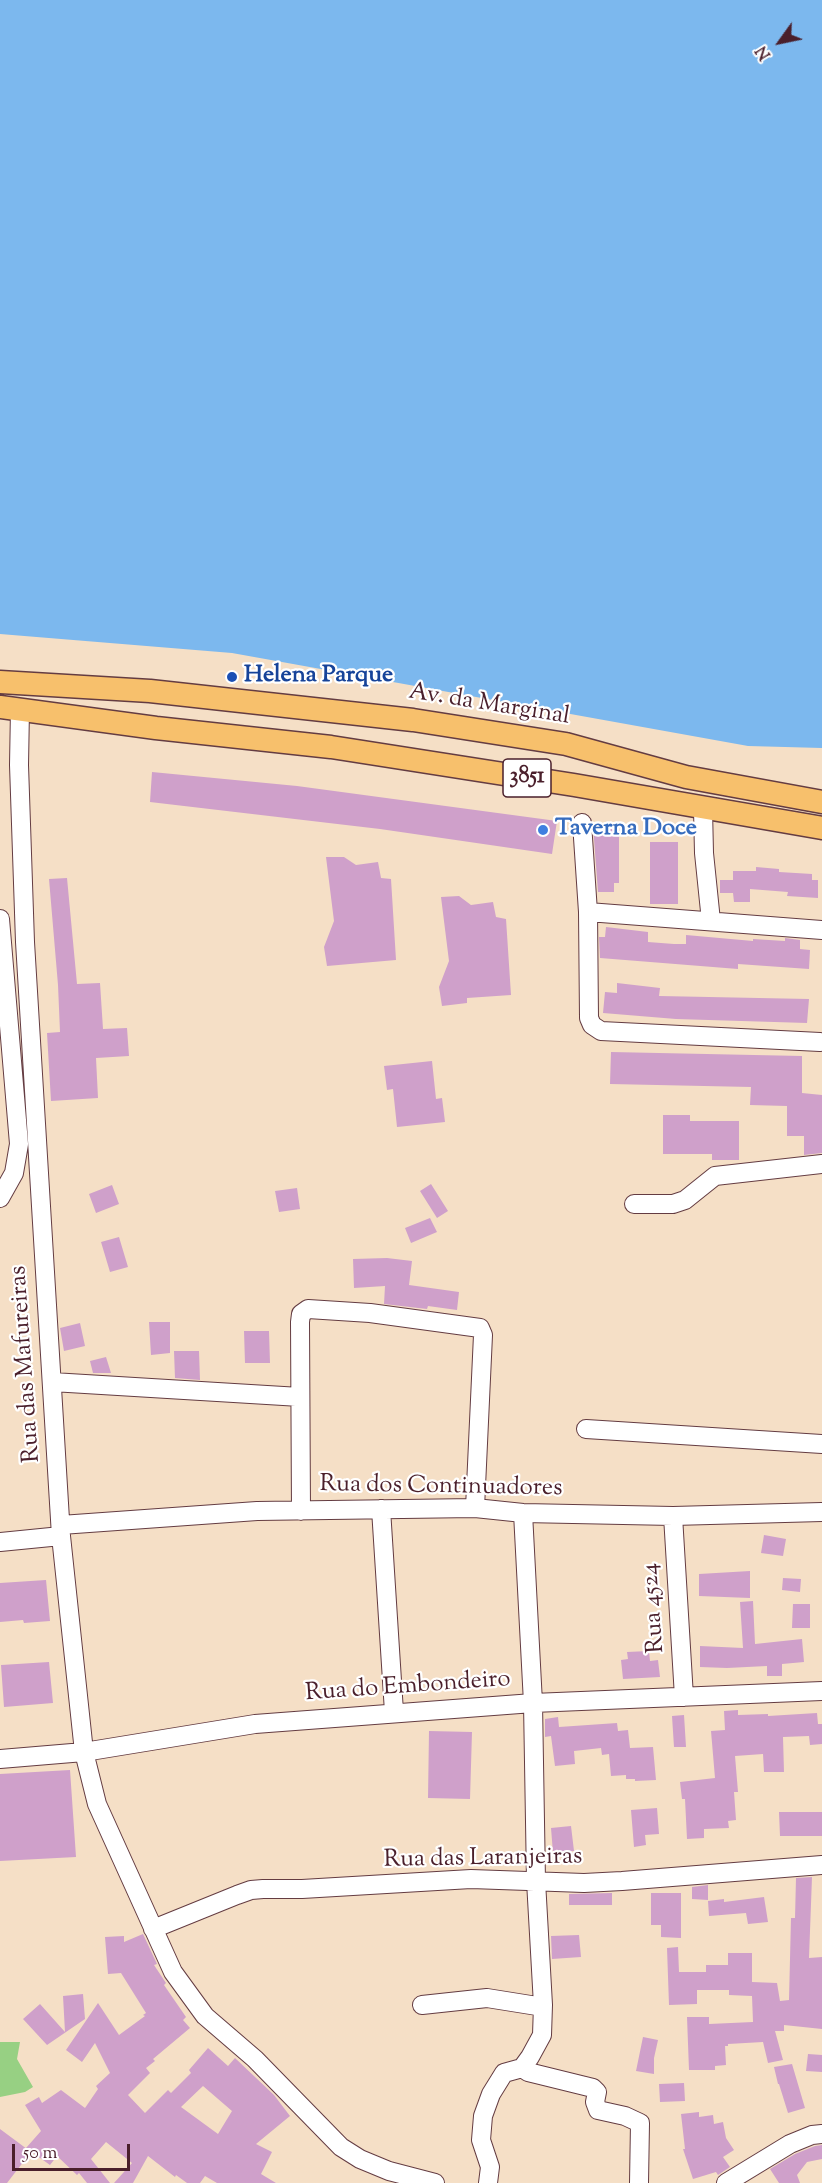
<!DOCTYPE html>
<html>
<head>
<meta charset="utf-8">
<style>
	body { margin:0 }
	#map { position:relative; width:822px; height:2183px; overflow:hidden; background:#f5dfc6; font-family:"Sorts Mill Goudy",serif }
	canvas { display:block }
	.north { position:absolute; left:750px; top:12px; width:60px; height:60px; -webkit-text-stroke:4px #fff; paint-order:stroke; rotate:237deg; font-size:16px; font-weight:700; line-height:24px; text-align:center; color:#4a1f2b }
	.north::after { content:''; display:block; margin:auto; width:21px; height:27px; background:#4a1f2b; clip-path:polygon(50% 0,100% 100%,50% 72%,0 100%) }
	.scale { position:absolute; left:12px; top:2144px; width:118px; height:27px; box-sizing:border-box; border:3px solid #4a1f2b; border-top:0; padding-left:8px; font-size:18px; line-height:21px; white-space:nowrap; color:#4a1f2b; -webkit-text-stroke:4px #fff; paint-order:stroke }
</style>
</head>
<body>
<div id="map">
<canvas width="822" height="2183"></canvas>
<div class="north">N</div>
<div class="scale">50 m</div>
</div>
<script>
const g = document.querySelector('canvas').getContext('2d');
g.lineJoin = 'round';
function fill(path, color) {
  g.fillStyle = color;
  g.fill(path, 'evenodd');
}
function poly(rows) {
  const path = new Path2D();
  for (const r of rows) {
    path.moveTo(r[0], r[1]);
    for (let i = 2; i < r.length; i += 2) path.lineTo(r[i], r[i + 1]);
  }
  return path;
}
function stroke(path, color, width, dash) {
  g.strokeStyle = color;
  g.lineWidth = width;
  g.lineCap = dash ? 'butt' : 'round';
  g.setLineDash(dash || []);
  g.stroke(path);
}
function write(font, color, halo, rows, align = 'center') {
  g.font = font + ' "Sorts Mill Goudy",serif';
  g.lineWidth = 4.5;
  g.setLineDash([]);
  g.textBaseline = 'middle';
  g.strokeStyle = halo;
  g.fillStyle = color;
  for (const [text, x, y, turn = 0] of rows) {
    g.save();
    g.translate(x, y);
    g.rotate((+turn || 0) * Math.PI / 180);
    g.textAlign = isNaN(turn) ? turn : align;
    if (halo) g.strokeText(text, 0, 0);
    g.fillText(text, 0, 0);
    g.restore();
  }
}
const green = poly([
	[0,2042,20,2042,17,2059,33,2087,25,2092,0,2097]
]);
const water = poly([
	[0,0,822,0,822,748,748,746,232,653,0,634]
]);
const building = poly([
	[152,772,297,786,557,821,552,854,380,829,150,802],
	[612,825,612,830,619,830,619,883,614,883,614,892,598,892,593,826],
	[650,842,678,842,678,904,650,904],
	[326,857,344,857,356,865,378,862,381,878,391,879,396,960,327,966,324,947,334,921],
	[756,867,779,869,779,872,812,874,812,880,818,880,818,898,787,896,788,892,750,889,750,902,734,902,733,893,720,893,720,880,733,880,733,871,756,871],
	[67,878,77,984,100,983,103,1029,127,1028,129,1056,96,1058,98,1098,51,1101,47,1033,60,1032,58,985,49,879],
	[459,896,471,905,493,902,496,917,506,919,511,995,467,998,467,1003,442,1006,439,987,449,961,441,897],
	[606,927,648,932,648,942,674,944,686,944,686,935,753,941,753,939,785,941,785,938,800,940,800,949,810,950,809,969,738,964,738,969,600,958,599,937,605,937],
	[617,983,660,988,659,996,809,999,807,1023,676,1019,603,1013,605,992,617,993],
	[611,1052,802,1056,802,1093,822,1095,822,1153,804,1155,804,1136,787,1136,787,1106,750,1105,751,1087,610,1084],
	[432,1061,436,1099,442,1098,445,1122,397,1127,393,1089,387,1090,384,1066],
	[663,1115,690,1115,690,1121,739,1121,739,1160,712,1160,712,1154,663,1154],
	[431,1184,448,1211,437,1218,420,1191],
	[112,1185,119,1204,96,1213,89,1194],
	[297,1188,300,1209,279,1212,275,1191],
	[430,1218,437,1232,411,1243,405,1228],
	[119,1237,128,1267,110,1272,101,1242],
	[387,1258,412,1261,409,1285,459,1292,457,1310,428,1306,427,1309,384,1304,385,1286,354,1288,353,1259],
	[149,1322,170,1322,170,1353,151,1355],
	[80,1323,85,1346,64,1351,60,1328],
	[244,1331,269,1331,270,1363,245,1363],
	[174,1351,199,1351,200,1380,175,1378],
	[106,1357,111,1373,93,1373,90,1361],
	[764,1535,786,1539,783,1556,761,1553],
	[750,1571,750,1598,699,1596,699,1574],
	[783,1578,801,1579,800,1592,782,1590],
	[46,1580,50,1621,24,1623,23,1620,0,1622,0,1583],
	[753,1601,755,1644,802,1639,804,1662,782,1664,782,1676,767,1676,767,1666,727,1668,700,1667,700,1646,743,1648,740,1602],
	[793,1604,810,1604,810,1628,792,1628],
	[649,1651,650,1661,658,1660,660,1677,623,1679,621,1660,628,1659,627,1652],
	[49,1662,53,1703,4,1707,1,1665],
	[738,1710,738,1715,768,1714,768,1716,817,1713,818,1724,822,1724,822,1744,810,1745,809,1736,783,1737,784,1772,764,1772,763,1754,735,1756,738,1792,734,1792,736,1820,728,1821,729,1828,704,1829,704,1838,687,1839,685,1799,682,1799,680,1782,715,1778,711,1731,725,1730,724,1711],
	[684,1715,686,1747,674,1747,672,1716],
	[558,1717,559,1727,617,1723,618,1731,628,1730,630,1748,653,1747,656,1780,635,1781,635,1779,626,1779,626,1775,611,1776,609,1754,602,1755,601,1748,574,1751,575,1764,555,1766,551,1736,545,1737,545,1719],
	[429,1731,472,1732,470,1799,428,1798],
	[70,1770,76,1857,0,1861,0,1774],
	[657,1808,659,1834,645,1835,646,1845,634,1847,631,1810],
	[779,1812,822,1812,822,1836,780,1836],
	[571,1826,574,1851,553,1853,551,1828],
	[812,1877,809,1958,822,1957,822,2029,784,2025,784,2031,775,2031,783,2060,768,2063,763,2042,728,2044,728,2046,725,2046,726,2065,715,2066,715,2070,689,2070,687,2017,709,2017,709,2024,753,2022,752,1996,729,1995,729,1990,697,1990,697,2004,669,2005,667,1948,678,1947,679,1972,706,1972,706,1965,728,1965,728,1953,752,1953,752,1982,777,1983,780,2001,789,2000,791,1918,795,1918,796,1878],
	[708,1885,708,1900,692,1899,692,1887],
	[612,1893,612,1905,569,1905,569,1894],
	[651,1893,681,1893,681,1938,661,1937,661,1925,651,1925],
	[764,1897,768,1922,748,1924,746,1913,709,1916,708,1901,724,1899,724,1902],
	[143,1934,157,1964,154,1965,166,1983,164,1985,186,2017,183,2020,190,2028,153,2059,155,2061,146,2068,150,2073,128,2095,145,2113,168,2090,171,2093,191,2073,189,2070,208,2048,228,2066,235,2058,274,2095,290,2116,256,2144,272,2152,261,2174,276,2183,217,2183,205,2176,200,2183,187,2183,176,2175,175,2177,148,2156,133,2183,114,2183,132,2163,106,2142,91,2159,110,2183,87,2183,79,2173,77,2175,57,2156,50,2165,26,2148,41,2131,25,2105,39,2097,42,2103,61,2090,85,2108,98,2089,96,2086,110,2073,95,2043,82,2062,66,2050,98,2003,119,2035,145,2016,143,2015,146,2013,121,1973,108,1974,105,1937,124,1936,124,1942],
	[203,2086,232,2111,218,2134,181,2107],
	[579,1935,581,1957,552,1959,551,1936],
	[83,1994,85,2019,47,2045,23,2019,40,2004,65,2032,63,1996],
	[643,2037,658,2040,654,2058,654,2074,636,2071],
	[808,2054,822,2055,822,2072,806,2071],
	[792,2064,805,2108,788,2113,779,2084,778,2084,774,2067],
	[684,2083,685,2101,660,2102,659,2084],
	[699,2112,699,2117,713,2115,714,2124,723,2122,726,2138,734,2150,723,2157,730,2167,718,2175,716,2172,693,2179,683,2149,685,2149,681,2114],
	[0,2129,31,2152,7,2183,0,2183],
	[822,2145,822,2159,807,2162,797,2175,800,2183,779,2183,770,2169,795,2154,815,2146]
]);
const minor = poly([
	[20,709,19,765,25,942,61,1536,84,1752,97,1804,173,1972,205,2016,255,2059,341,2147,360,2159,389,2171,435,2183],
	[703,809,704,853,711,921],
	[582,823,588,912,589,1018,592,1025,601,1031,820,1042],
	[588,912,822,930],
	[0,919,19,1144,14,1173,0,1198],
	[634,1204,673,1204,685,1200,715,1176,822,1164],
	[52,1382,300,1397],
	[586,1429,822,1444],
	[381,1509,394,1712],
	[301,1511,300,1322,301,1314,308,1309,370,1313,480,1328,483,1335,475,1508],
	[673,1516,684,1697],
	[61,1525,257,1511,475,1508,523,1513,673,1516,822,1512],
	[0,1542,61,1536],
	[0,1759,84,1752,255,1724,533,1703,822,1691],
	[153,1929,237,1895,251,1890,263,1889,302,1889,471,1879,584,1883,622,1881,822,1865],
	[422,2005,487,1998,537,2006,543,2005,536,1881,533,1703,523,1513],
	[522,2068,528,2072,593,2088,597,2092,595,2102,598,2110,625,2116,640,2123,639,2183],
	[488,2183,490,2167,481,2140,483,2116,491,2094,504,2073,522,2068,530,2057,542,2035,543,2005],
	[726,2183,790,2144,812,2135,822,2134]
]);
const major = poly([
	[0,682,150,691,413,720,566,744,686,777,822,802],
	[0,707,156,728,331,747,574,785,822,828]
]);
const markers = [
	[232,677,6,"#1a4fb4"],
	[543,830,6,"#3f7fe0"]
];
const shields = [
	[527,778,48]
];
const shieldNames = [
	["3851",527,778]
];
const transitNames = [
	["Helena Parque",244,677]
];
const streetNames = [
	["Av. da Marginal",489,706,9],
	["Rua das Mafureiras",27,1364,-94],
	["Rua dos Continuadores",441,1488,1],
	["Rua 4524",655,1608,-94],
	["Rua do Embondeiro",408,1688,-4],
	["Rua das Laranjeiras",483,1860,-1]
];
const shopNames = [
	["Taverna Doce",555,830]
];
fill(green, '#97d083');
fill(water, '#7cb8ee');
fill(building, '#cfa0ca');
stroke(minor, '#643c42', 20);
stroke(major, '#643c42', 25);
stroke(minor, '#fff', 18);
stroke(major, '#f7c06c', 22);
for (const [x, y, r, color] of markers) {
  const dot = new Path2D();
  dot.arc(x, y, r, 0, 2 * Math.PI);
  g.fillStyle = color;
  g.fill(dot);
  stroke(dot, '#fff', 2);
}
for (const [x, y, w] of shields) {
  const box = new Path2D();
  box.roundRect(x - w / 2, y - 19, w, 38, 4.5);
  g.fillStyle = '#fff';
  g.fill(box);
  stroke(box, '#4a1f2b', 1.5);
}
write('bold 22px', '#4a1f2b', null, shieldNames);
write('bold 24px', '#164399', '#fff', transitNames, 'left');
write('24px', '#4a1f2b', '#fff', streetNames);
write('bold 24px', '#366cbe', '#fff', shopNames, 'left');
</script>
</body>
</html>
